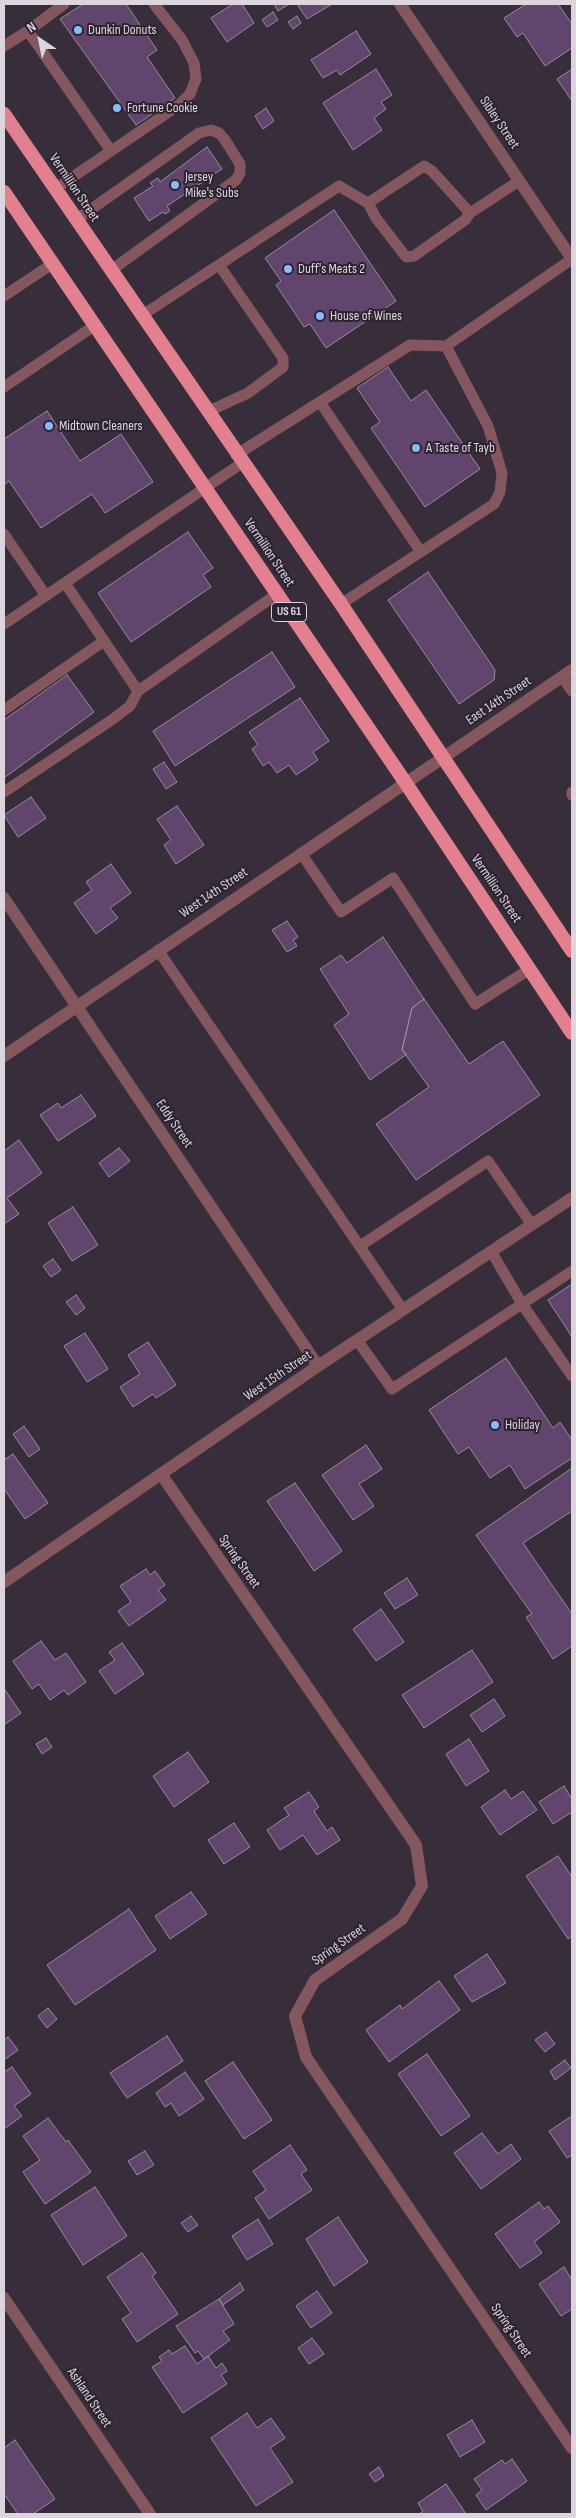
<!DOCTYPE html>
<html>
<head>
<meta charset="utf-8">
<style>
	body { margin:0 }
	#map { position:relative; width:576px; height:2518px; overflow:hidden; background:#372d3b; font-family:"Sofia Sans Condensed",sans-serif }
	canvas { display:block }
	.frame { position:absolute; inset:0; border:5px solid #dcd5de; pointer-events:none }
	.north { position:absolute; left:15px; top:15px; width:50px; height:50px; -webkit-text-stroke:4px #2d2330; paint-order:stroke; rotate:326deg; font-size:14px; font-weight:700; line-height:20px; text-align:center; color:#dcd5de }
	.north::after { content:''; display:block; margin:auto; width:18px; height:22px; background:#dcd5de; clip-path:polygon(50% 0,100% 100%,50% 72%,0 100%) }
</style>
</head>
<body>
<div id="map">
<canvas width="576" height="2518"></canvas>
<div class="frame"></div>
<div class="north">N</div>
</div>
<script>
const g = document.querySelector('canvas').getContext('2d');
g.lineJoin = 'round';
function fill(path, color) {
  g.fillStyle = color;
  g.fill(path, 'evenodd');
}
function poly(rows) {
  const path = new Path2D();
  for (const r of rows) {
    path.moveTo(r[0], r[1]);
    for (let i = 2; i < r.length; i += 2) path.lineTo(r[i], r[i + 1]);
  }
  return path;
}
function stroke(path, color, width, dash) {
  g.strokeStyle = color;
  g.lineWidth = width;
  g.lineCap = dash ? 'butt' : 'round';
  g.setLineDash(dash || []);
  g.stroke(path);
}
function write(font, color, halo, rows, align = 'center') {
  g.font = font + ' "Sofia Sans Condensed",sans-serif';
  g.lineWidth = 4;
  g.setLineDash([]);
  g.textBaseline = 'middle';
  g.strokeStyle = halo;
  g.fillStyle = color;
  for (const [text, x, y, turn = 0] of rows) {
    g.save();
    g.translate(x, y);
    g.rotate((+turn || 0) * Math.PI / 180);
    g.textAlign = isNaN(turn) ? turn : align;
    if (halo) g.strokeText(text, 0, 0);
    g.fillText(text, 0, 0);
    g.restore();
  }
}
const building = poly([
	[83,4,126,4,157,50,147,57,175,98,136,125,60,19,83,4],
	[233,4,242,4,254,23,227,42,211,18,233,4],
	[274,4,289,4,278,11,274,4],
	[297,4,332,4,307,19,297,4],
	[526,4,558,4,572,24,572,48,545,66,523,33,517,37,504,18,526,4],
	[273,12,278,20,267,27,262,20,273,12],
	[297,16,301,23,293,29,288,22,297,16],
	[356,31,371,54,340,75,337,70,323,78,311,60,356,31],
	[376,69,392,95,381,102,386,109,374,118,382,130,353,150,323,103,376,69],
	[572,69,572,101,557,79,572,69],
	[266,108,274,121,263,129,255,116,266,108],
	[207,147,222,169,167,206,170,211,165,214,163,212,149,221,134,198,153,186,150,183,158,178,160,182,207,147],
	[334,210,396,301,326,348,310,324,304,327,276,285,281,281,265,258,334,210],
	[388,367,411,401,426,390,480,469,425,507,371,428,380,422,357,388,388,367],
	[47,411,80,461,121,434,153,482,105,513,92,494,41,528,9,481,4,485,4,439,47,411],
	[188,532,213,568,203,575,211,587,131,642,98,593,188,532],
	[428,572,495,670,494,680,459,704,388,600,428,572],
	[272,652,295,687,175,766,153,731,272,652],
	[67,675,94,712,4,778,4,720,67,675],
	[300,698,329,741,313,752,318,760,296,775,289,765,277,773,269,762,263,766,252,749,258,745,249,732,300,698],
	[164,762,177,782,166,789,153,769,164,762],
	[31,797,46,818,18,837,4,815,31,797],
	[177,806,204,845,176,864,164,845,171,840,157,819,177,806],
	[111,864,131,893,110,908,118,918,96,934,74,903,92,890,86,882,111,864],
	[287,921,298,937,293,940,297,946,287,952,272,930,287,921],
	[383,937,424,999,412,1008,402,1050,407,1054,370,1080,334,1025,349,1014,320,969,341,955,347,963,383,937],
	[424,999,469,1064,503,1041,540,1095,416,1180,376,1124,429,1087,402,1050,412,1008,424,999],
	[81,1095,96,1116,58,1141,40,1115,58,1103,61,1108,81,1095],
	[19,1140,42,1173,7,1198,19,1214,4,1224,4,1151,19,1140],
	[119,1148,130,1161,109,1177,99,1163,119,1148],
	[73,1207,98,1245,72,1261,48,1223,73,1207],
	[53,1259,61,1270,51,1277,43,1266,53,1259],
	[572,1284,572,1337,548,1300,572,1284],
	[76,1295,85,1308,76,1315,66,1302,76,1295],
	[85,1333,108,1369,87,1382,64,1346,85,1333],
	[148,1342,176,1385,156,1398,153,1394,133,1407,120,1387,140,1374,128,1355,148,1342],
	[506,1358,553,1428,560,1422,572,1440,572,1458,525,1489,510,1465,490,1478,469,1447,458,1454,429,1410,506,1358],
	[24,1426,40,1449,29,1457,13,1434,24,1426],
	[366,1445,382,1469,359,1484,374,1506,353,1520,322,1475,366,1445],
	[13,1454,48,1503,25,1519,4,1489,4,1460,13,1454],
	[572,1468,572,1511,523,1543,572,1614,572,1646,553,1659,526,1617,532,1614,476,1535,572,1468],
	[295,1483,342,1551,314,1571,267,1501,295,1483],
	[146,1569,150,1575,155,1571,165,1585,158,1590,166,1600,129,1626,118,1611,131,1602,120,1586,146,1569],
	[407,1578,418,1595,395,1609,384,1593,407,1578],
	[381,1609,404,1642,376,1661,353,1629,381,1609],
	[41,1641,55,1660,66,1653,86,1682,68,1695,64,1690,50,1700,39,1684,32,1689,13,1661,41,1641],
	[122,1643,144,1674,115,1694,99,1671,115,1660,109,1652,122,1643],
	[472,1650,493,1682,424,1728,402,1695,472,1650],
	[5,1690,21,1713,4,1725,4,1691,5,1690],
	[494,1699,505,1716,482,1732,470,1715,494,1699],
	[46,1738,52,1747,42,1754,36,1744,46,1738],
	[469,1739,489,1771,466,1786,446,1754,469,1739],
	[188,1752,209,1782,174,1807,153,1776,188,1752],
	[564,1786,572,1799,572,1812,553,1824,539,1802,564,1786],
	[505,1790,511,1799,523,1791,537,1810,500,1835,481,1807,505,1790],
	[309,1792,319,1807,314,1811,327,1831,332,1827,340,1840,317,1855,303,1835,280,1850,267,1830,289,1815,284,1808,309,1792],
	[234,1823,250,1847,224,1864,208,1840,234,1823],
	[558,1856,572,1877,572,1936,568,1939,526,1876,558,1856],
	[191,1892,207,1914,170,1939,155,1916,191,1892],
	[129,1909,156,1950,75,2005,47,1965,129,1909],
	[487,1954,506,1983,472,2002,454,1976,487,1954],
	[439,1981,460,2010,389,2062,366,2030,400,2005,402,2009,439,1981],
	[48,2008,57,2019,47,2028,38,2016,48,2008],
	[546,2032,555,2044,545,2052,535,2040,546,2032],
	[167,2036,183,2061,127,2098,110,2073,167,2036],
	[8,2037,18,2050,4,2060,4,2040,8,2037],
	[427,2054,470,2116,441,2136,398,2074,427,2054],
	[565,2060,571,2068,555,2080,550,2071,565,2060],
	[233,2062,272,2120,244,2139,205,2081,233,2062],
	[12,2067,31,2094,14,2106,22,2116,4,2129,4,2072,12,2067],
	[185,2072,204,2099,179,2116,171,2103,165,2107,156,2093,185,2072],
	[572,2116,572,2155,567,2158,549,2131,572,2116],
	[48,2118,66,2142,68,2140,91,2172,45,2204,23,2172,40,2160,23,2136,48,2118],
	[482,2133,498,2154,511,2144,521,2159,481,2189,454,2153,482,2133],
	[290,2145,307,2170,301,2174,312,2190,269,2219,255,2198,266,2190,253,2171,290,2145],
	[145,2151,154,2165,137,2175,128,2161,145,2151],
	[95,2187,127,2236,83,2265,51,2215,95,2187],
	[539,2202,544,2209,548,2206,560,2222,534,2242,542,2253,520,2268,495,2234,539,2202],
	[191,2216,198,2225,188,2232,181,2223,191,2216],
	[338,2217,368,2262,334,2286,306,2239,338,2217],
	[258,2219,273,2244,247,2260,232,2236,258,2219],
	[142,2253,156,2273,152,2276,178,2314,137,2342,122,2319,131,2313,107,2277,142,2253],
	[564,2267,572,2280,572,2309,561,2316,539,2284,564,2267],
	[240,2283,244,2290,223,2305,219,2299,240,2283],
	[317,2291,332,2313,311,2328,296,2306,317,2291],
	[219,2299,234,2324,223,2331,230,2340,204,2359,198,2351,195,2353,176,2326,219,2299],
	[312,2338,324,2354,309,2364,298,2348,312,2338],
	[185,2346,197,2364,208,2356,216,2368,222,2363,227,2371,221,2375,227,2384,183,2413,152,2367,162,2361,159,2357,169,2350,172,2354,185,2346],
	[247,2413,257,2428,271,2418,285,2438,270,2448,293,2482,256,2506,211,2438,247,2413],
	[472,2420,485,2442,460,2457,447,2435,472,2420],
	[15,2440,55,2499,33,2514,18,2514,4,2494,4,2448,15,2440],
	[512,2459,527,2481,486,2510,476,2495,482,2490,474,2479,502,2460,505,2464,512,2459],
	[379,2467,384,2476,375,2482,369,2474,379,2467],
	[446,2484,466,2514,419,2514,423,2511,418,2503,446,2484]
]);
const service = poly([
	[28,31,64,4],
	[4,46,28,31,111,151,55,189],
	[111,151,179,105,190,94,196,79,194,63,182,40,154,4],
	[368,203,376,218,406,257,414,256,465,220,470,213],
	[76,220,199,133,211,130,219,133,225,140,240,164,240,173,236,180,110,271],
	[4,296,52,264],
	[141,316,339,186,368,203,424,166,432,171,470,213,519,181],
	[4,387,94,326],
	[320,402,421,552],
	[207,412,248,393,283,367,283,358,219,265],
	[236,455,410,345,446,346,572,259],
	[4,534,46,596],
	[65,583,138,691,277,594],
	[341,604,494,504,500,492,502,473,488,426,446,346],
	[4,624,242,463],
	[562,677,572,691],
	[4,710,104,641],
	[4,792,113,719,130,706,138,691],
	[572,792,572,795],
	[301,853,341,912,393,878,475,1004,530,969],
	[158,950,403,1310],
	[360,1246,488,1161,532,1225],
	[572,1271,522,1304,572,1376],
	[357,1340,392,1389,522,1304,491,1251]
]);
const minor = poly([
	[400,4,572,259],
	[4,898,318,1366],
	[4,1056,572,670],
	[161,1474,416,1845,422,1886,402,1919,315,1980,295,2016,306,2057,572,2448],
	[4,2298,150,2514]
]);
const tertiary = poly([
	[4,1582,318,1366,572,1198]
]);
const trunk = poly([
	[4,114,341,604,572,951],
	[4,192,405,782,572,1033]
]);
const markers = [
	[78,30,5,"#89bafc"],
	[117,108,5,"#89bafc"],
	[175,185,5,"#89bafc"],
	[288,269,5,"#89bafc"],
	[320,316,5,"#89bafc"],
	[49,426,5,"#89bafc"],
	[416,448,5,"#89bafc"],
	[495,1425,5,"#89bafc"]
];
const shields = [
	[289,612,35]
];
const shieldNames = [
	["US 61",289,612]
];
const poiNames = [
	["Dunkin Donuts",88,30],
	["Fortune Cookie",127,108],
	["Jersey",185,177],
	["Mike's Subs",185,193],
	["Duff's Meats 2",298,269],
	["House of Wines",330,316],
	["Midtown Cleaners",59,426],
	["A Taste of Tayb",426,448],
	["Holiday",505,1425]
];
const streetNames = [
	["Sibley Street",499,123,56],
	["Vermillion Street",74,188,56],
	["Vermillion Street",269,553,56],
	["East 14th Street",499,701,-34],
	["Vermillion Street",496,889,56],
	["West 14th Street",214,893,-34],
	["Eddy Street",174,1124,56],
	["West 15th Street",278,1376,-34],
	["Spring Street",239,1562,55],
	["Spring Street",339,1945,-35],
	["Spring Street",511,2331,56],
	["Ashland Street",89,2398,56]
];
fill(building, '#61456c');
stroke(building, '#988c9c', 1);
stroke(service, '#83575d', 11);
stroke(minor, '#83575d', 12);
stroke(tertiary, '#83575d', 12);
stroke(trunk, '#e28090', 14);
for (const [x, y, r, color] of markers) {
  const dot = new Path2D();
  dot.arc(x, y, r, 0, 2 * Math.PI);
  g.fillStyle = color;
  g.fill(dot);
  stroke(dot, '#2d2330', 2);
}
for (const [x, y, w] of shields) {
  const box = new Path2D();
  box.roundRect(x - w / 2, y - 9.5, w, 19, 4);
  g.fillStyle = '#2d2330';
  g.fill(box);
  stroke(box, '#dcd5de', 1);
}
write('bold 12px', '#dcd5de', null, shieldNames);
write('14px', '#dcd5de', '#2d2330', poiNames, 'left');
write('14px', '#dcd5de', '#2d2330', streetNames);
</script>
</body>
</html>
